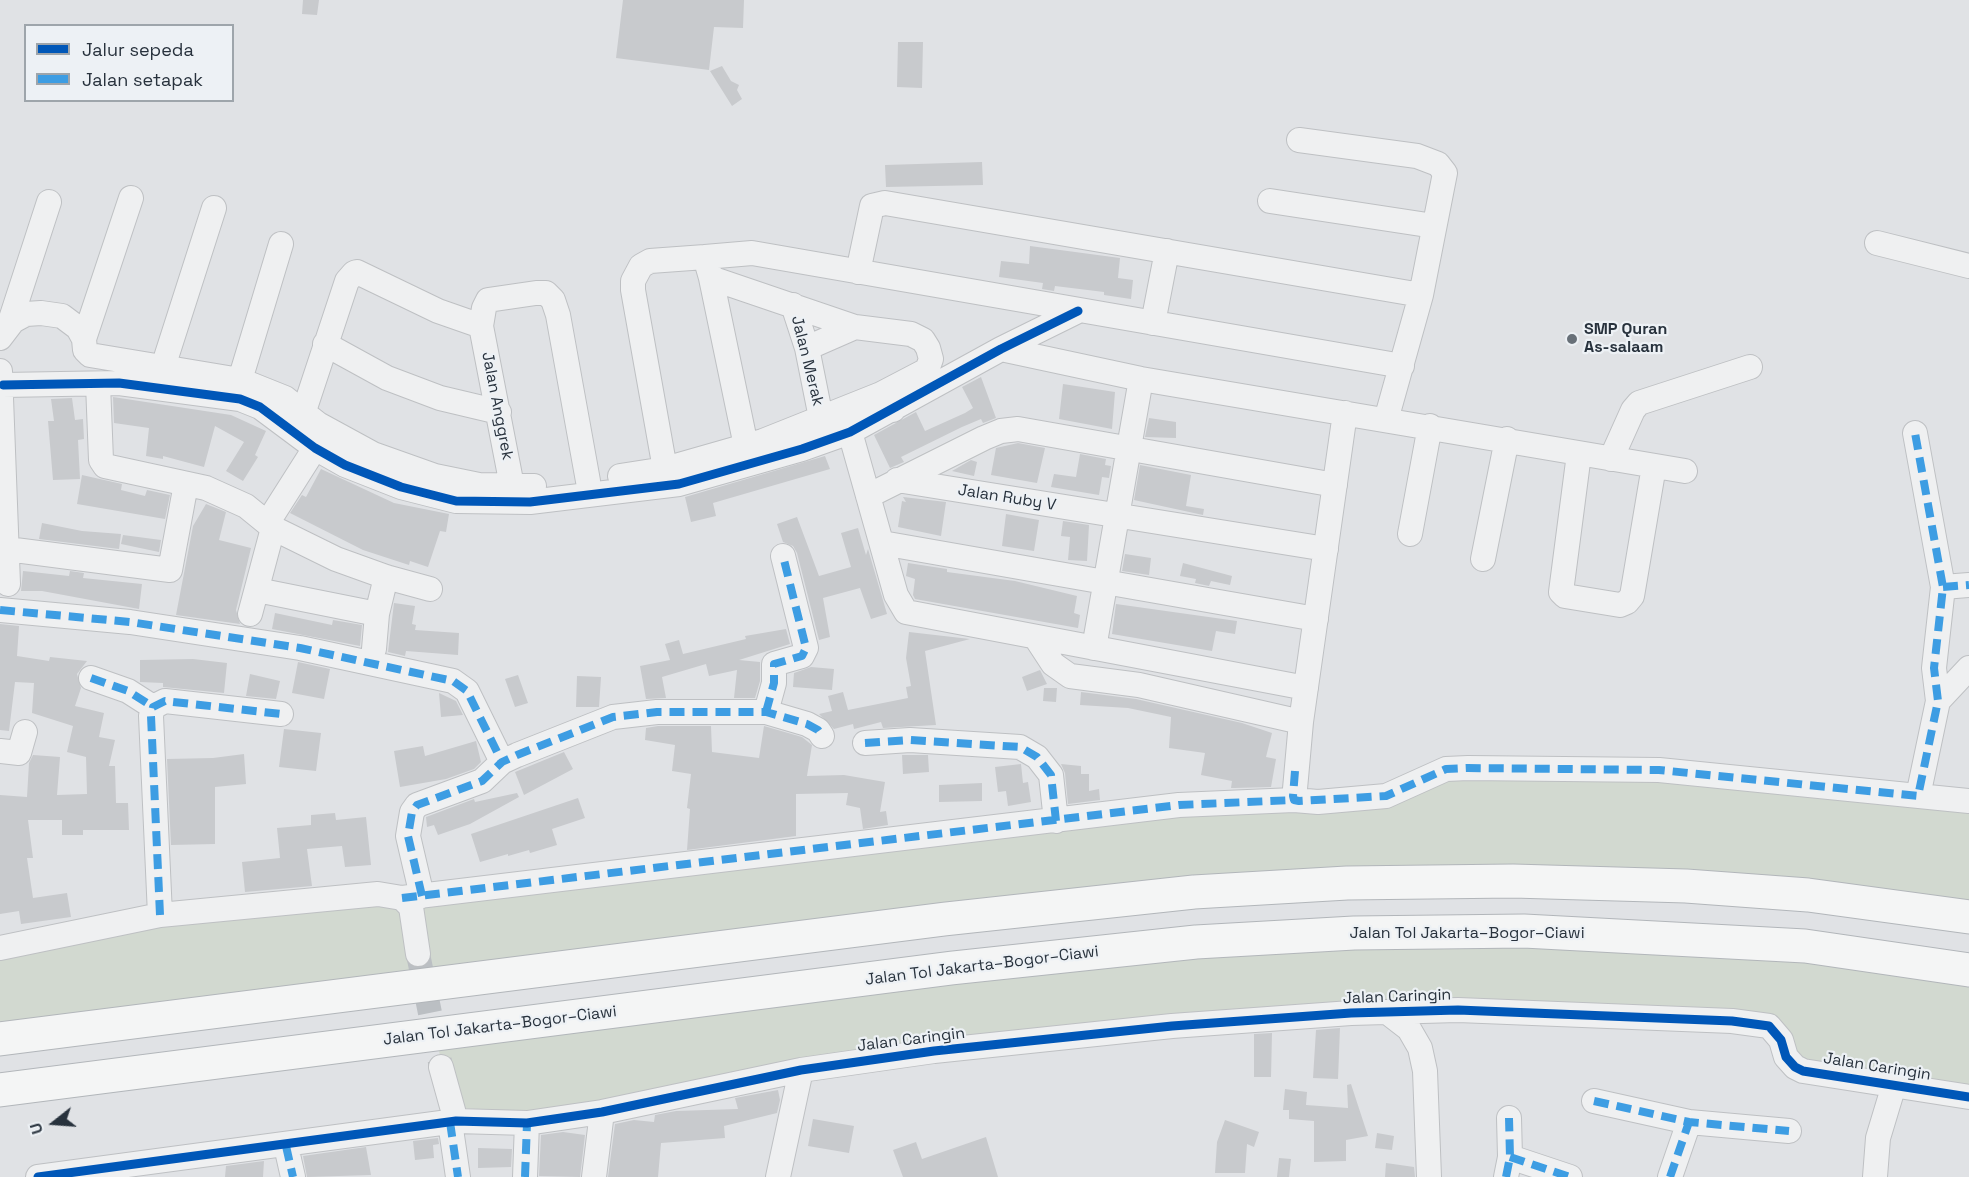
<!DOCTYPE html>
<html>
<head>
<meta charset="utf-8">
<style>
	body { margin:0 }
	#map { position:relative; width:1969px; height:1177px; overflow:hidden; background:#e0e2e5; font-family:"Space Grotesk",sans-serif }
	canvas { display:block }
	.legend { position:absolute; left:24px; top:24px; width:210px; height:78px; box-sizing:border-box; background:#edf1f5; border:2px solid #9ea5ab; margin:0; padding:8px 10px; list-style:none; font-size:18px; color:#28323d }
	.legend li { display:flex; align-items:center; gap:12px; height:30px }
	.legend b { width:30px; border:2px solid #9ea5ab }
	.north { position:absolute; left:24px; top:1093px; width:60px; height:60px; -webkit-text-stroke:4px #edf1f5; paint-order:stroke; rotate:253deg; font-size:16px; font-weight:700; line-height:24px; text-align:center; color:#28323d }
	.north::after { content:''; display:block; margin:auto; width:21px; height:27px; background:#28323d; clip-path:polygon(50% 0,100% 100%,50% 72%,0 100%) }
</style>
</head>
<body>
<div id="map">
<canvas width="1969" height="1177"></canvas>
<ul class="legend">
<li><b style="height:8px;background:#0057b8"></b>Jalur sepeda</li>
<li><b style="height:8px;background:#3d9de3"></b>Jalan setapak</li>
</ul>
<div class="north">U</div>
</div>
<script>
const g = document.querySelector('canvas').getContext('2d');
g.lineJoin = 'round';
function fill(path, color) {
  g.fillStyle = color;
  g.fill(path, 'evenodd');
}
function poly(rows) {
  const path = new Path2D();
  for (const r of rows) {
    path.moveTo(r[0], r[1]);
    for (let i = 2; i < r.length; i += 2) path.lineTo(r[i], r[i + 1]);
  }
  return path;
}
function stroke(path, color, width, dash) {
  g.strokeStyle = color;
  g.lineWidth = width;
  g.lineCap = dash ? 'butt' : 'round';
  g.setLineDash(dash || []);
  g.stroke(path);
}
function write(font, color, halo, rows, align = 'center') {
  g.font = font + ' "Space Grotesk",sans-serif';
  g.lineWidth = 4.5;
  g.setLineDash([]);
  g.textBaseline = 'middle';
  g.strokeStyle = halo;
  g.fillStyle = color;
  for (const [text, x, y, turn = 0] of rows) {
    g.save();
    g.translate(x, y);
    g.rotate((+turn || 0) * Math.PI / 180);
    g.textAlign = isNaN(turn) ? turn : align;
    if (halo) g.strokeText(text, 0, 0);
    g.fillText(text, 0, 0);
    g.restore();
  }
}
const green = poly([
	[1468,768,1969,801,1969,920,1808,895,1354,883,0,1039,0,947,114,924,1318,802],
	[1323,935,1969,970,1969,1097,1803,1071,1776,1032,1458,1010,1086,1035,527,1123,456,1121,435,1035]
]);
const building = poly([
	[303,0,319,0,317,15,302,14],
	[623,0,744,0,743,28,714,27,709,70,616,58],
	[898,42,923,42,922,88,897,87],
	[722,66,731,81,739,85,737,90,742,99,732,106,710,71],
	[982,162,983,185,886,187,885,165],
	[1030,246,1120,258,1118,278,1133,280,1131,299,1104,295,1104,292,1055,286,1054,291,1042,289,1043,283,999,277,1001,261,1029,264],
	[981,377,996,418,983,423,981,419,962,427,901,457,904,462,890,468,874,435,916,412,925,431,965,413,973,408,962,387],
	[1063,384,1115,392,1112,429,1059,419],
	[113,397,231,415,266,431,255,455,258,457,243,481,226,471,244,442,215,426,204,467,163,456,163,459,146,456,149,428,114,423],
	[72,398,75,420,83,419,84,439,78,440,80,479,53,480,48,421,54,421,51,399],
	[1149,418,1176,422,1176,438,1145,437],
	[1018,443,1045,448,1037,483,991,475,996,448],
	[1080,454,1106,459,1105,465,1111,466,1109,478,1102,477,1099,495,1051,487,1054,474,1076,477],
	[825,456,830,469,713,503,716,516,691,522,685,497],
	[971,460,977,462,974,476,952,471],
	[1140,465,1191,475,1186,506,1204,509,1203,515,1134,500],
	[321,469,394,503,449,514,446,532,440,531,428,567,410,561,409,565,363,550,290,513,302,495,306,497],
	[82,475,122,484,121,490,145,496,147,490,170,495,165,519,77,504],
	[903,497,946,502,941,536,898,527,902,501,906,502],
	[206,504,226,512,219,540,251,548,236,610,240,624,176,615,193,526],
	[1006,514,1039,520,1034,551,1002,546],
	[797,517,819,576,851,567,841,533,858,528,866,555,868,549,887,614,871,619,860,588,823,598,830,637,819,640,797,553,793,546,783,542,777,524],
	[1063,521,1089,525,1087,561,1068,560,1070,537,1061,536],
	[42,523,82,531,121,534,119,549,39,539],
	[123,535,161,540,159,552,121,544],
	[1125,554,1151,558,1149,575,1122,571],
	[908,563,947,569,947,572,1015,581,1077,596,1074,613,1080,615,1078,628,915,599,913,595,915,579,906,576],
	[1183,563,1232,576,1230,585,1211,581,1209,586,1195,583,1196,579,1180,576],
	[23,571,69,576,70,571,84,573,83,578,142,584,139,609,42,591,21,591],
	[394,603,415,606,412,624,416,625,415,630,459,633,458,655,406,651,405,656,388,652],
	[1116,604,1237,621,1235,634,1216,631,1212,651,1112,634],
	[275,613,332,625,333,620,362,625,360,646,272,629],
	[0,624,19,626,17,656,49,661,50,657,87,661,77,674,81,688,75,706,104,713,99,737,115,740,109,766,115,766,116,803,128,803,129,830,83,830,83,835,62,835,62,820,28,820,33,858,27,858,33,898,67,893,71,917,21,924,19,911,0,914,0,795,27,797,29,763,33,755,60,757,57,795,87,794,86,757,67,752,73,726,32,713,34,683,15,682,9,731,0,730],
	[786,629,790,644,739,660,760,662,760,681,755,698,734,698,737,670,709,676,706,664,662,677,666,698,646,699,640,666,670,660,665,644,679,640,683,654,746,639,745,636],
	[909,632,970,639,925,651,936,725,883,728,881,722,854,729,853,724,834,729,819,714,832,711,828,696,843,692,848,710,908,698,906,687,911,686,906,658],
	[193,659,227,663,224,693,163,687,163,683,140,682,140,660],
	[298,662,330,669,324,699,292,693],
	[811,667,834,669,832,690,793,687,794,673],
	[1040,670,1047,684,1027,691,1022,677],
	[250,674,280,681,276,699,246,696],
	[518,675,528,703,515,707,505,679],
	[577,676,601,677,599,707,576,707],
	[1044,688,1057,688,1056,702,1043,701],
	[1081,692,1136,699,1242,723,1272,733,1266,757,1276,759,1271,787,1234,788,1231,788,1232,781,1201,775,1205,753,1169,748,1171,717,1128,708,1080,705],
	[439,693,456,701,463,715,441,717],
	[658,726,711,726,712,752,759,758,764,726,802,737,812,745,807,776,844,775,885,782,880,812,886,811,888,825,863,829,860,808,846,805,848,793,796,794,796,836,687,850,690,809,687,808,691,774,672,771,675,745,645,740,646,728],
	[284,729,321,733,316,771,279,767],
	[476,741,481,762,474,769,446,779,400,787,394,751,423,746,425,756],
	[564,752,573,769,524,795,515,772],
	[244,754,246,784,215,787,215,844,171,845,167,759,213,758],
	[902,755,928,755,929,772,903,774],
	[1021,764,1023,783,1028,782,1031,802,1008,806,1006,791,998,792,995,767],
	[1061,764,1081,766,1081,774,1089,774,1089,791,1099,789,1100,800,1068,804,1065,773],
	[982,783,982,801,939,802,939,785],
	[517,793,519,797,470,824,438,835,434,825,427,827,426,817,474,799,475,802],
	[578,798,585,818,552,829,557,845,530,853,529,850,508,856,508,854,480,862,471,834],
	[335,813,336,820,366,817,371,865,345,867,342,846,307,849,312,886,245,892,242,862,280,858,277,828,311,825,311,815],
	[1340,1028,1338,1079,1313,1078,1316,1030],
	[1272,1033,1271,1077,1254,1077,1254,1034],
	[1351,1084,1368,1136,1346,1140,1346,1161,1314,1162,1314,1121,1289,1119,1289,1110,1283,1110,1285,1089,1307,1092,1306,1105,1348,1108,1347,1085],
	[778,1090,780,1100,777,1113,724,1126,725,1138,661,1143,658,1177,608,1177,615,1124,634,1120,654,1122,655,1115,676,1111,738,1109,735,1098],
	[813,1119,854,1126,849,1153,808,1146],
	[1225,1120,1259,1132,1254,1147,1247,1144,1245,1173,1215,1173,1217,1142],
	[563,1132,585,1135,580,1177,539,1176,541,1135],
	[1377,1133,1394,1136,1392,1150,1375,1148],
	[986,1137,998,1177,903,1177,893,1150,916,1142,922,1159],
	[438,1138,439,1144,433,1145,434,1158,415,1160,413,1141],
	[366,1147,371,1175,307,1177,303,1156],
	[478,1148,512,1149,511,1167,478,1168],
	[1279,1158,1291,1159,1289,1177,1277,1177],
	[264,1161,263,1177,225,1177,226,1166],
	[1386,1163,1414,1167,1415,1177,1385,1177]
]);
const minorTunnel = poly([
	[418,954,441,1067]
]);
const minor = poly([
	[1299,140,1417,156,1438,164,1445,173,1421,295,1386,420],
	[1270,201,1434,226],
	[1877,243,1969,266],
	[705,257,752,253,1402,366],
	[858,272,872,206,885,203,1421,295],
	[711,278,746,446],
	[793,305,807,348,821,418],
	[1153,323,1167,251],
	[9,325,49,202],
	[0,338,13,321,26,314,41,313,62,316,78,328,84,339,85,350,90,355,240,380,285,398,318,424,373,454,435,476,479,485,534,486],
	[84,339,131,198],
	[325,344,387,378,440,398,499,412],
	[807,348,855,327],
	[1001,349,1141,379,1685,471],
	[163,367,214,208],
	[0,371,8,584],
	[240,380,281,244],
	[98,384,101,460,105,466,206,488,246,506,273,528,336,559,386,577,430,589],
	[3,385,119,383,240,399,260,407,315,448,345,465,401,487,456,501,530,502,679,484,802,449,850,432,1001,349,1078,311],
	[304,411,347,281,354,273,357,272,438,311,481,326],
	[1345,413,1301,722,1294,800,1318,802,1386,796,1446,769,1468,768,1659,770,1969,801],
	[850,432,896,595,906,612,1306,688],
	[1915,433,1943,587,1934,668,1938,701,1918,796],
	[1579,454,1561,592,1565,596,1620,605,1627,602,1632,596,1654,466],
	[1611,459,1633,410,1639,403,1750,367],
	[665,469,633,290,633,281,641,266,650,261,705,257,711,278,855,327,911,334,923,340,928,348,931,359,927,370,881,394],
	[620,476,665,469,763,441,881,394,893,410],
	[897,480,1326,549],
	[512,486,481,326,484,308,488,300,536,293,546,293,553,300,558,315,588,481],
	[868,496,984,438,1001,431,1018,429,1335,485],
	[268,522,315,448],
	[1410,534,1430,426],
	[882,543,1316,619],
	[7,549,170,570,186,484],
	[1483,559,1507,439],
	[1943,587,1969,585],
	[257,590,377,614],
	[0,610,130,622,300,648,453,681,467,691,502,762],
	[250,614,273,528],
	[1036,638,1053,664,1070,676,1139,685,1301,722],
	[1094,648,1141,379],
	[374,649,377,614,386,577],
	[91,678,128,691,153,707],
	[1938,701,1969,668],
	[766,712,774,683,774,664,802,656,806,648,783,556],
	[865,743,910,740,1020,747,1037,757,1051,775,1056,821],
	[0,751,19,753,25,732],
	[422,896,408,836,412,812,417,805,482,781,502,762,517,755,613,717,657,712,766,712,807,724,818,730,822,736],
	[402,898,1179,805,1294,800],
	[160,915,151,716,153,707,165,701,281,714],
	[0,948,160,915,378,894,402,898,411,907,418,954],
	[1387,1012,1409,1029,1420,1048,1425,1071,1429,1177],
	[441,1067,456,1121],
	[1594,1101,1689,1122,1789,1131],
	[450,1122,458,1177],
	[286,1146,293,1177],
	[1510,1157,1570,1177],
	[38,1177,456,1121,527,1123,602,1112,801,1070,934,1051,1172,1026,1351,1013,1458,1010,1732,1021,1769,1026,1781,1040,1786,1057,1795,1067,1803,1071,1969,1097],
	[525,1177,527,1123],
	[594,1177,602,1112],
	[778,1177,801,1070],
	[1506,1177,1510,1157,1509,1118],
	[1670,1177,1689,1122],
	[1875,1177,1878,1138,1894,1085]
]);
const highway = poly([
	[0,1039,945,919,1194,892,1347,883,1513,881,1686,886,1808,895,1969,917],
	[0,1090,952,968,1196,942,1354,933,1524,931,1805,946,1969,970]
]);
const quiet = poly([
	[1943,587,1969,585],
	[0,610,130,622,300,648,453,681,467,691,502,762],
	[91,678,128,691,153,707],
	[766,712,774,683,774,664,802,656,806,648,783,556],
	[865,743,910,740,1020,747,1037,757,1051,775,1056,821],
	[1295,771,1293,796,1294,800,1299,801,1386,796,1446,769,1468,768,1659,770,1918,796,1938,701,1934,668,1943,587,1915,433],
	[422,896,408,836,412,812,417,805,482,781,502,762,517,755,613,717,657,712,766,712,807,724,818,730,822,736],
	[402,898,1179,805,1294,800],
	[160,915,151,716,153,707,165,701,281,714],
	[1594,1101,1689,1122,1789,1131],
	[450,1122,458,1177],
	[286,1146,293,1177],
	[1510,1157,1570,1177],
	[525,1177,527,1123],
	[1506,1177,1510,1157,1509,1118],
	[1670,1177,1689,1122]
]);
const cycleway = poly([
	[3,385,119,383,240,399,260,407,315,448,345,465,401,487,456,501,530,502,679,484,802,449,850,432,1001,349,1078,311],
	[38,1177,456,1121,527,1123,602,1112,801,1070,934,1051,1172,1026,1351,1013,1458,1010,1732,1021,1769,1026,1781,1040,1786,1057,1795,1067,1803,1071,1969,1097]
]);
const markers = [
	[1572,339,6,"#687078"]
];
const poiNames = [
	["SMP Quran",1584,330],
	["As-salaam",1584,348]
];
const streetNames = [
	["Jalan Merak",807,361,76],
	["Jalan Anggrek",497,406,79],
	["Jalan Ruby V",1007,498,9],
	["Jalan Tol Jakarta–Bogor–Ciawi",1467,934],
	["Jalan Tol Jakarta–Bogor–Ciawi",982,966,-7],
	["Jalan Caringin",1397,997,-2],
	["Jalan Tol Jakarta–Bogor–Ciawi",500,1026,-7],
	["Jalan Caringin",911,1040,-7],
	["Jalan Caringin",1877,1067,9]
];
fill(green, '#d2d9d0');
fill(building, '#c8cacd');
stroke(minorTunnel, '#bbbfc3', 24, [24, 12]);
stroke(minor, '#bec0c3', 26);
stroke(highway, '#b2b6ba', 35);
stroke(minor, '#eff0f1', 24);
stroke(highway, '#f4f5f5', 33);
stroke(quiet, '#3d9de3', 8, [15, 8]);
stroke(cycleway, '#0057b8', 9);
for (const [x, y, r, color] of markers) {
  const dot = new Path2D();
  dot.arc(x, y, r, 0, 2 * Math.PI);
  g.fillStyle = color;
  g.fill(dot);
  stroke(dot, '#edf1f5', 2);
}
write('bold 16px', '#28323d', '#edf1f5', poiNames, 'left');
write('16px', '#28323d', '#edf1f5', streetNames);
</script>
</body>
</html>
